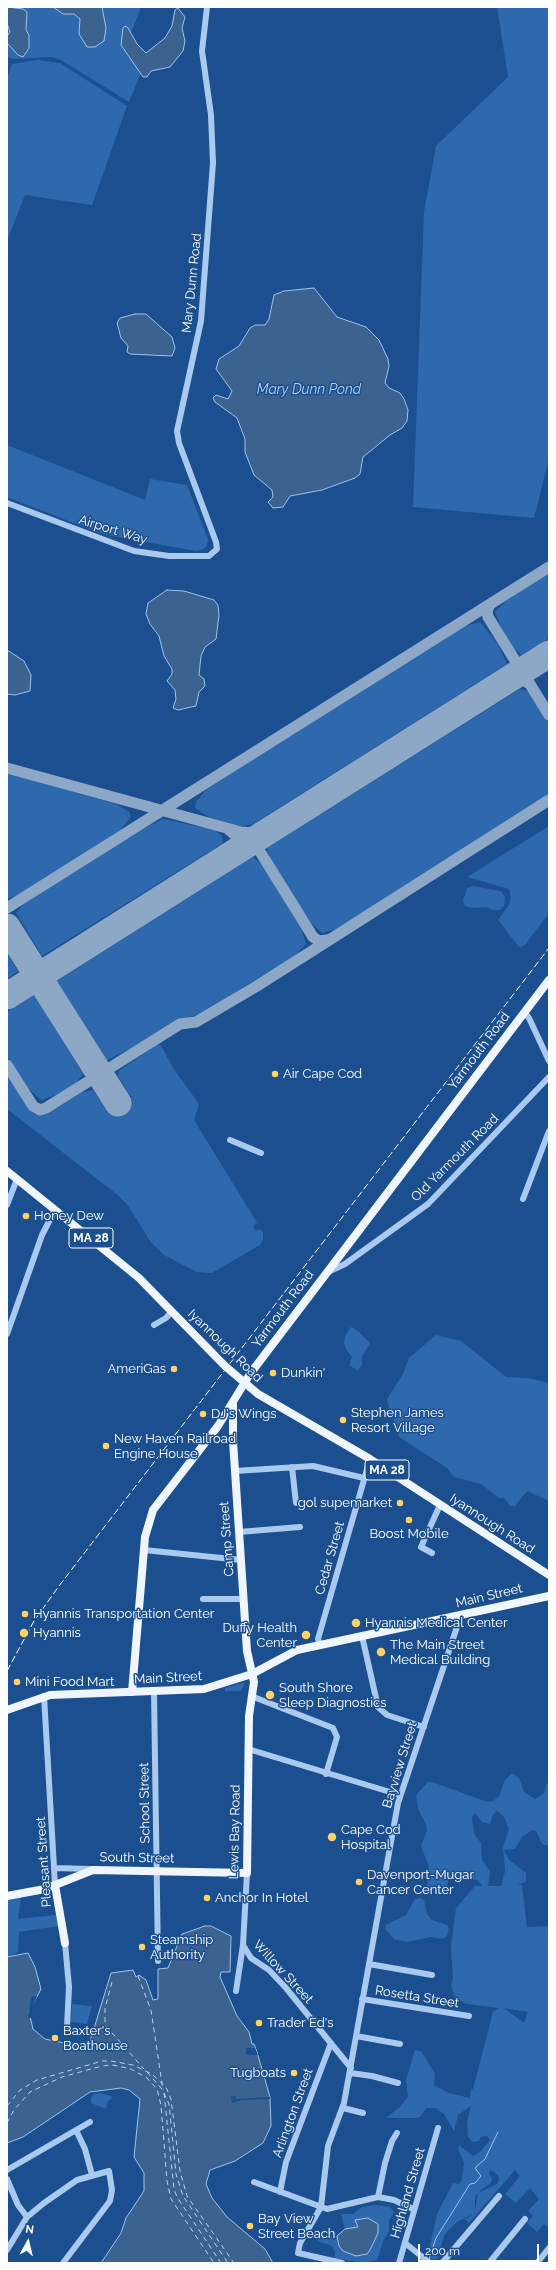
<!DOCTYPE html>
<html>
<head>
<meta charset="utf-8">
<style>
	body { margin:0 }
	#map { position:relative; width:556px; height:2270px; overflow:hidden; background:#1b4f8f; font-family:Raleway,sans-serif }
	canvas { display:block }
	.frame { position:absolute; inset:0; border:8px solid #fff; pointer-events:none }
	.north { position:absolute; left:8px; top:2222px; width:40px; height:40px; -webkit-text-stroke:3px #1b4f8f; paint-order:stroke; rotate:8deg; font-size:11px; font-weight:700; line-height:16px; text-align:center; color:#fff }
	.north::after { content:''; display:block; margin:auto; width:14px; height:18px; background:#fff; clip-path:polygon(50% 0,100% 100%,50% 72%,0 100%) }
	.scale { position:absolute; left:418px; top:2244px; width:121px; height:18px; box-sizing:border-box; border:2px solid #fff; border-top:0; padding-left:5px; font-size:12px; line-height:14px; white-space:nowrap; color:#fff; -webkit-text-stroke:3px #1b4f8f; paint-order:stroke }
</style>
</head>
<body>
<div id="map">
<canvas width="556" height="2270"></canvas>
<div class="frame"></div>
<div class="north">N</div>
<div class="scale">200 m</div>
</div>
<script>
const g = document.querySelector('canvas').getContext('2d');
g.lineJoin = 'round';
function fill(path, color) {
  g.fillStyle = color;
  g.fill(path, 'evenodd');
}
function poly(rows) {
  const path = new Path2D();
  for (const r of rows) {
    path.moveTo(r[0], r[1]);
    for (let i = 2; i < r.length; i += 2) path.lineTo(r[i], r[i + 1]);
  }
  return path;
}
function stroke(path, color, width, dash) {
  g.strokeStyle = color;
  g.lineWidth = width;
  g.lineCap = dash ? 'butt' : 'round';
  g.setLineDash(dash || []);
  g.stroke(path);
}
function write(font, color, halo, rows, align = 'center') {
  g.font = font + ' Raleway,sans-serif';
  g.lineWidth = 3;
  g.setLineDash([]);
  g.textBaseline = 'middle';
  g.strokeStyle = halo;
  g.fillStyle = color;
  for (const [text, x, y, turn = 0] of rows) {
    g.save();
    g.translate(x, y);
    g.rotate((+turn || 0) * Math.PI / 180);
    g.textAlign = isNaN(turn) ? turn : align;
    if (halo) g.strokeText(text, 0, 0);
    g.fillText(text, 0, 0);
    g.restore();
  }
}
const green = poly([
	[7,7,141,7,126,46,148,56,129,102,61,60,51,57,14,59,7,57],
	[497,7,549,7,549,458,534,518,413,507,424,212,436,146,508,77],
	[38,60,60,63,127,106,92,205,25,195,7,241,7,78,12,64],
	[7,445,145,500,150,479,187,485,208,539,207,546,203,549,196,551,112,536,97,532,7,497],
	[549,573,549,638,521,655,512,646,502,629,495,612,507,600],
	[480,622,497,643,507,664,253,824,243,826,234,825,209,817,195,808,196,802,205,791,238,768,450,635,465,626],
	[520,689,529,692,549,722,549,796,356,918,336,929,322,933,311,923,299,905,271,860,267,848],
	[7,773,116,804,129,812,131,817,119,831,93,849,19,894,7,899],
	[163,819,215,830,222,836,223,843,42,956,16,913,23,905,67,876,145,828],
	[549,826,549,913,524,946,519,947,498,920,509,905,511,897,509,889,467,877],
	[253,857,261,864,282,896,302,931,306,944,294,956,200,1014,179,1020,139,1044,107,1060,57,981],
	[472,886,501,891,505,897,504,906,500,910,492,910,487,907,473,908,465,906,463,901,467,888],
	[7,953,18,971,7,979],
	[34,995,83,1074,76,1083,58,1094,41,1100,29,1089,7,1056,7,1012],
	[158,1044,161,1045,173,1068,199,1104,194,1120,256,1221,257,1223,253,1227,256,1231,260,1229,263,1232,263,1240,260,1245,212,1273,197,1272,164,1255,150,1241,129,1207,119,1196,7,1109,7,1075,28,1108,35,1114,48,1113,81,1093,93,1090,107,1111,105,1113,111,1110,110,1108,126,1098,127,1100,133,1096,130,1096,118,1076,119,1071],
	[351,1327,358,1331,370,1343,362,1357,362,1364,358,1371,349,1365,352,1357,346,1349,344,1343,345,1336],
	[436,1335,461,1341,506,1377,528,1378,549,1383,549,1501,527,1491,515,1506,510,1506,504,1498,499,1498,481,1484,454,1477,447,1468,399,1437,396,1424,390,1412,387,1399,403,1374,409,1358],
	[242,1683,245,1683,241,1691,225,1691,225,1688],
	[512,1773,519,1778,524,1792,535,1799,544,1793,549,1777,549,1846,542,1844,536,1831,532,1830,522,1837,515,1849,504,1850,509,1860,526,1873,526,1882,517,1885,522,1885,527,1927,549,1926,549,2228,544,2224,537,2232,527,2223,533,2216,528,2211,539,2199,530,2188,516,2203,505,2194,520,2176,515,2170,469,2223,464,2219,468,2218,472,2214,457,2222,449,2230,444,2236,437,2259,434,2260,429,2258,428,2254,437,2214,453,2183,459,2184,462,2180,464,2163,458,2149,459,2145,473,2156,480,2152,490,2140,487,2136,481,2137,479,2141,473,2142,468,2137,467,2122,471,2106,458,2115,454,2131,444,2114,435,2108,426,2108,420,2117,416,2118,386,2118,401,2106,408,2097,406,2080,415,2050,421,2051,435,2074,434,2085,449,2093,470,2098,471,2089,473,2089,493,2012,499,2008,466,2004,455,1997,451,1985,453,1978,451,1946,456,1908,475,1886,483,1886,477,1880,449,1875,447,1888,443,1892,428,1890,427,1886,429,1867,421,1846,427,1830,426,1824,418,1809,416,1795,428,1782,432,1782,487,1802,493,1801,499,1796,505,1780],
	[497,1810,504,1817,509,1830,503,1847,505,1871,501,1886,488,1886,490,1871,482,1860,481,1843,474,1834,472,1817,474,1813,476,1814,482,1822,490,1824,493,1815],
	[504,2008,528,2012,524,2023],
	[490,2170,498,2175,499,2180,497,2184,478,2193,475,2211,475,2197,482,2189,491,2183,492,2178,489,2174],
	[21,1897,18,1919,56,1915,58,1926,19,1932,18,1952,7,1957,7,1900],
	[421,1898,424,1900,427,1914,432,1920,447,1925,449,1929,447,1936,443,1939,431,1937,407,1942,394,1939,385,1929,386,1925,406,1915,415,1899],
	[72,2004,92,2006,87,2024,71,2022],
	[101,2093,113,2097,107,2102,106,2109,91,2103,91,2097,94,2094],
	[374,2205,390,2207,394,2212,389,2221,389,2231,384,2239,377,2260,364,2263,334,2258,335,2252,332,2246,317,2241,318,2237,337,2236,339,2246,343,2251,356,2256,367,2254,378,2233,377,2227,368,2218,363,2219,358,2224,359,2227,345,2229,341,2214,353,2214,362,2207]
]);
const water = poly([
	[7,7,23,9,27,12,26,30,29,35,29,48,23,57,18,55,7,43,7,36,10,32,7,23,7,7],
	[53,7,102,7,106,28,104,41,95,47,87,47,79,34,80,19,74,14,63,14,53,7],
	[178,8,185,17,182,28,185,41,183,51,170,67,151,71,147,77,143,77,121,45,123,28,125,26,128,28,137,44,146,53,165,38,172,26,175,10,178,8],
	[314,288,337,317,366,327,379,340,388,359,389,366,385,383,389,388,400,393,404,399,408,410,407,421,402,428,390,435,363,457,360,474,355,478,322,490,290,496,283,507,273,508,268,502,273,497,272,490,254,475,245,452,245,439,237,418,215,402,213,398,216,395,228,399,232,391,216,369,219,359,239,346,250,328,255,325,265,325,269,319,274,295,284,291,314,288],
	[135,314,146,314,172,337,175,348,172,356,130,354,127,352,128,346,121,338,117,323,120,318,135,314],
	[167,590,184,591,214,600,218,605,219,615,216,639,205,647,201,656,199,675,204,679,205,686,199,692,196,706,178,710,173,708,176,699,175,690,167,681,172,674,172,669,164,656,159,636,150,624,146,614,148,603,167,590],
	[7,650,24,661,31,675,30,691,15,695,7,694,7,650],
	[205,1926,211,1926,231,1936,230,1972,221,1972,220,1977,237,2016,249,2032,252,2044,254,2044,257,2052,270,2097,271,2126,263,2143,235,2161,210,2170,206,2184,212,2198,227,2217,265,2249,273,2263,101,2263,121,2233,126,2218,144,2191,144,2173,134,2157,140,2099,129,2090,121,2088,90,2092,23,2137,7,2143,7,1957,28,1953,35,1967,41,1989,29,2012,33,2029,45,2039,88,2048,111,1973,133,1970,136,1977,139,1975,146,1980,153,2000,158,1999,158,1969,168,1968,182,1934,205,1926],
	[368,2218,378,2224,378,2233,370,2250,367,2254,356,2256,343,2251,339,2246,337,2236,345,2229,358,2227,355,2220,368,2218]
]);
const pier = poly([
	[37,1996,31,2012,32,2018,28,2018,31,1997],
	[246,2048,255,2048,258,2055,246,2055],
	[235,2096,236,2099,270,2097,270,2099,242,2100,232,2103,231,2097]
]);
const stream = poly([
	[429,2259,436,2238,470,2184,475,2183,481,2176,475,2168,485,2159,498,2132]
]);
const ferry = poly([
	[138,1976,151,2010,163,2090],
	[112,1982,105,2008,105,2025,144,2069],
	[147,2072,162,2089,169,2104,176,2174,183,2196,228,2263],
	[164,2093,174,2189,177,2197,221,2263],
	[7,2106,20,2090,37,2080,102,2061,111,2061,133,2065,152,2074,166,2087,171,2099,180,2171,187,2196,234,2263],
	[7,2123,14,2110,30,2092,62,2077,102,2066,113,2065,131,2069,147,2078,157,2089,161,2105,167,2181,171,2199,214,2263]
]);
const taxiway = poly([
	[490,604,487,611,488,617,516,662,523,666,532,665],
	[532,665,528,673,528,681,549,715],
	[512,678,521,678,528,683],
	[7,768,241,832,254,833,272,829],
	[228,829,235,835,237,841,231,855],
	[264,834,258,842,259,850,313,937,319,941,327,940],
	[243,847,251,846,259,850],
	[7,908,549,567],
	[7,1065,33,1106,40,1110,46,1108,180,1024,196,1022,257,986,549,800]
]);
const runway = poly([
	[7,927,118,1103],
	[7,996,549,654]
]);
const minor = poly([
	[7,503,134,551,169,556,209,556,217,549,216,542,179,443,177,431,201,321,213,163,211,115,202,51,207,7],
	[524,1012,529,1018,549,1061],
	[230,1140,261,1153],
	[523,1199,549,1131],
	[7,1205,17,1179],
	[328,1272,345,1264,428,1204,549,1077],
	[154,1325,166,1318,172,1311],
	[7,1334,42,1235,55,1210],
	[292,1467,296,1503],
	[235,1471,313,1466,364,1478],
	[239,1532,300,1527],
	[144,1550,241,1560],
	[432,1553,421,1547,440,1505],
	[203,1599,243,1599],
	[362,1636,378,1707,387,1715,424,1727],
	[320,1644,318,1639,370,1459],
	[154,1692,158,1961],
	[44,1696,55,1885],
	[251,1696,333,1728,337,1737,326,1774],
	[248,1749,400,1795],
	[55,1868,91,1869],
	[65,1943,69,1987,67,2027],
	[243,1945,251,1958,269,1970,286,1988,351,2068],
	[369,1964,432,1975],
	[236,1991,243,1945,247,1873],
	[362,1999,469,2016],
	[356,2036,400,2044],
	[350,2073,372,2076,398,2083],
	[343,2108,363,2113],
	[76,2130,85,2149,92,2175],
	[7,2170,90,2122],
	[7,2179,18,2205,27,2217],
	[254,2182,327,2209,378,2197,394,2200,413,2209],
	[280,2192,286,2162,331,2043],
	[378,2197,385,2163,392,2141,397,2133],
	[405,2243,430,2263],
	[7,2250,27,2217,44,2203,77,2180,109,2171,112,2190,110,2201,63,2263],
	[342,2263,298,2253,300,2243,321,2207,328,2146,344,2103,398,1803,461,1615],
	[399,2263,438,2128],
	[442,2263,499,2196],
	[489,2263,525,2219],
	[537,2263,549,2248]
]);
const major = poly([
	[7,1171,139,1278,225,1366,258,1394,370,1459,549,1575],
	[132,1692,145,1537,153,1510,218,1426,250,1374,549,980],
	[7,1710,50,1695,204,1689,252,1674,297,1650,549,1596],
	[55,1885,65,1943],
	[7,1896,45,1889,93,1870,247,1873,249,1716,254,1682,247,1651,233,1441,233,1405]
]);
const rail = poly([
	[7,1671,34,1621,59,1586,549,948]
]);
const markers = [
	[275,1074,4,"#ffd166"],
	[26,1216,4,"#ffd166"],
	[174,1369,4,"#ffd166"],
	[273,1373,4,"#ffd166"],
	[203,1414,4,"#ffd166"],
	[343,1420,4,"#ffd166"],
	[106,1446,4,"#ffd166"],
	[400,1503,4,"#ffd166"],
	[409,1520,4,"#ffd166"],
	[25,1614,4,"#ffd166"],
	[356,1623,5,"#ffd166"],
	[24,1633,5,"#ffd166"],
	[306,1635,5,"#ffd166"],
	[381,1652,5,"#ffd166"],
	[17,1682,4,"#ffd166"],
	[270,1695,5,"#ffd166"],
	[332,1837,5,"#ffd166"],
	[359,1882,4,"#ffd166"],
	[207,1898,4,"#ffd166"],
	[142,1947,4,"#ffd166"],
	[259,2023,4,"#ffd166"],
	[55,2038,4,"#ffd166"],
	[294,2073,4,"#ffd166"],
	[250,2226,4,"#ffd166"]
];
const shields = [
	[91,1238,44],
	[387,1470,44]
];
const shieldNames = [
	["MA 28",91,1238],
	["MA 28",387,1470]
];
const streetNames = [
	["Mary Dunn Road",192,283,-84],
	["Airport Way",113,530,17],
	["Yarmouth Road",479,1051,-53],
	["Old Yarmouth Road",455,1158,-45],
	["Yarmouth Road",283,1309,-53],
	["Iyannough Road",225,1346,44],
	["Iyannough Road",492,1524,33],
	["Camp Street",227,1539,-94],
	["Cedar Street",330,1558,-74],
	["Main Street",489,1596,-13],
	["Main Street",168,1678,-3],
	["Bayview Street",400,1765,-73],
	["School Street",145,1803,-91],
	["Lewis Bay Road",235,1832,-89],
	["South Street",137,1858,1],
	["Pleasant Street",44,1862,-94],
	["Willow Street",283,1972,47],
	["Rosetta Street",417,1997,9],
	["Arlington Street",293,2113,-70],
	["Highland Street",408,2193,-74]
];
const poiNames = [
	["Air Cape Cod",283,1074],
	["Honey Dew",34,1216],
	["AmeriGas",166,1369,"right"],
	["Dunkin'",281,1373],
	["Stephen James",351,1413],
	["Resort Village",351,1428],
	["DJ's Wings",211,1414],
	["New Haven Railroad",114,1439],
	["Engine House",114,1454],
	["gol supemarket",392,1503,"right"],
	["Boost Mobile",409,1534,"center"],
	["Hyannis Transportation Center",33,1614],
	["Hyannis Medical Center",365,1623],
	["Duffy Health",297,1628,"right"],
	["Center",297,1643,"right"],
	["Hyannis",33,1633],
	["The Main Street",390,1645],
	["Medical Building",390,1660],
	["Mini Food Mart",25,1682],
	["South Shore",279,1688],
	["Sleep Diagnostics",279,1703],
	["Cape Cod",341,1830],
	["Hospital",341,1845],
	["Davenport-Mugar",367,1875],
	["Cancer Center",367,1890],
	["Anchor In Hotel",215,1898],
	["Steamship",150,1940],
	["Authority",150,1955],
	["Trader Ed's",267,2023],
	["Baxter's",63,2031],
	["Boathouse",63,2046],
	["Tugboats",286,2073,"right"],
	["Bay View",258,2219],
	["Street Beach",258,2234]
];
const waterNames = [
	["Mary Dunn Pond",309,390]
];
fill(green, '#2e69ad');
fill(water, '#3c6290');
stroke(water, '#9cc4f0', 1);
fill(pier, '#1b4f8f');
stroke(stream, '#9cc4f0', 1);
stroke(ferry, '#b5d3f5', 1, [5, 4]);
stroke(taxiway, '#8da7c7', 11);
stroke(runway, '#8da7c7', 27);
stroke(minor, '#a9c9ee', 6);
stroke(major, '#f0f6ff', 8);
stroke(rail, '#fff', 1, [7, 3]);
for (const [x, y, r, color] of markers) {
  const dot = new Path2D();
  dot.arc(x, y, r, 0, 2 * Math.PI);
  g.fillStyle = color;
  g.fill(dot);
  stroke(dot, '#1b4f8f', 1.5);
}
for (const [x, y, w] of shields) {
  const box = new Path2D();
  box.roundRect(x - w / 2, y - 10, w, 20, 3);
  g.fillStyle = '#1b4f8f';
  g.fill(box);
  stroke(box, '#fff', 1);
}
write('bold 12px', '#fff', null, shieldNames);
write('13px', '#fff', '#1b4f8f', streetNames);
write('13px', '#fff', '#1b4f8f', poiNames, 'left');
write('italic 14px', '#b5d3f5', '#1b4f8f', waterNames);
</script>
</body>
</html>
